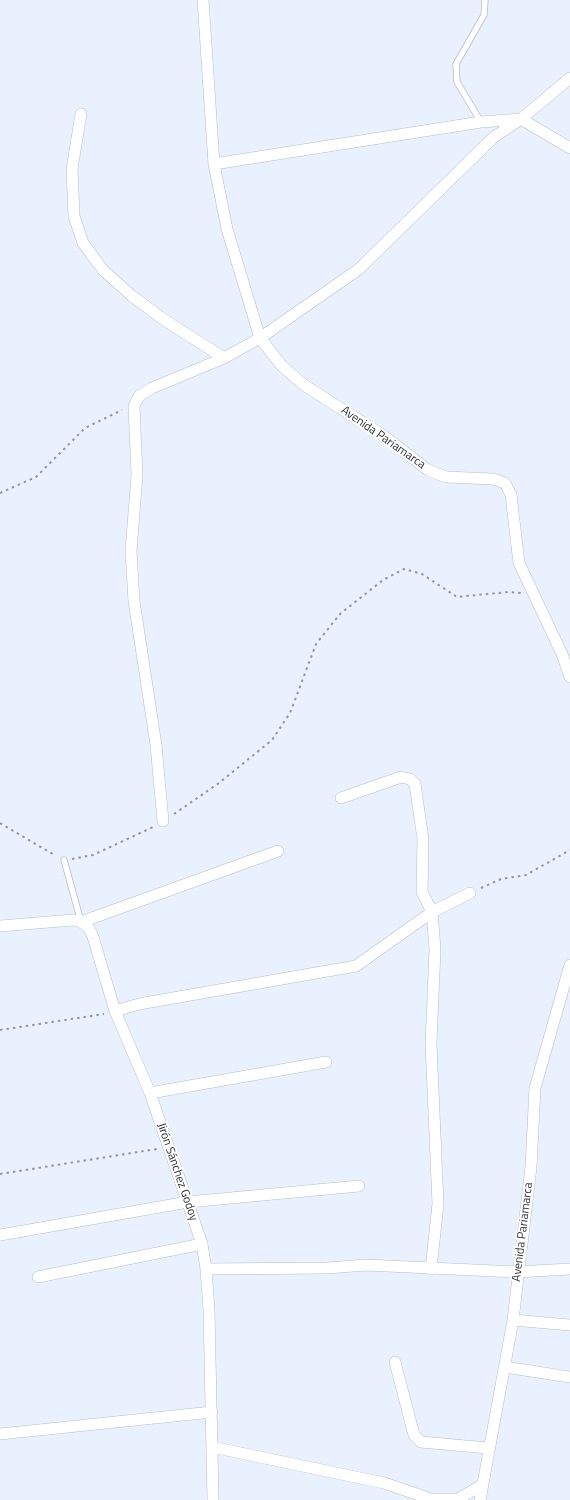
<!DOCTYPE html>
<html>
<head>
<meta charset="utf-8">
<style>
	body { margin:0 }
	canvas { display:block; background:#e9f1fe }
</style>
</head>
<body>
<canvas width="570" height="1500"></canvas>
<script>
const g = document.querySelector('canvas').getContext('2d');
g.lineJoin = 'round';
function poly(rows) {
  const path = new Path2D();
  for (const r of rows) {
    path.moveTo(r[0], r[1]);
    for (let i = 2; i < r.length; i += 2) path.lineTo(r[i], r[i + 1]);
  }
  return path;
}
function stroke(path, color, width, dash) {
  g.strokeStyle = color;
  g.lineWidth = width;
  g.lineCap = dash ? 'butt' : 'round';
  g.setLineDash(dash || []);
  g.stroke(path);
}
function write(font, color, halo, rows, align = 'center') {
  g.font = font + ' "Titillium Web",sans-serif';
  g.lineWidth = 4;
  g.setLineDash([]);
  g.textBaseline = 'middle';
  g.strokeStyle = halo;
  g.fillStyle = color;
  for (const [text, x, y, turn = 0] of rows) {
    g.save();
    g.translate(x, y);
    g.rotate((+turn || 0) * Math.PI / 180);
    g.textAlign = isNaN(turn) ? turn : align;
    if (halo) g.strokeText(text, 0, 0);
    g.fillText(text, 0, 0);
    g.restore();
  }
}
const path = poly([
	[0,493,36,477,85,428,122,410],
	[174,814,219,783,272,740,290,713,316,644,340,614,383,580,404,569,422,574,457,597,509,592,521,593],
	[0,823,56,856],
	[72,859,93,855,153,827],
	[481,888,501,879,526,875,570,850],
	[0,1030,104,1014],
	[0,1174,157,1149]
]);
const lane = poly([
	[481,122,457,82,456,64,484,15,485,0],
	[64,860,81,922]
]);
const street = poly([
	[203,0,214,164,227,229,260,338,282,366,304,385,384,436,428,470,446,477,493,479,505,483,511,495,519,563,562,654,570,677],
	[81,114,72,169,74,216,83,243,103,270,132,296,163,319,224,358],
	[214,164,481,122,521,119,570,148],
	[341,798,401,777,410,779,415,784,423,839,422,892,432,912,435,949,431,1044,438,1204,431,1269],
	[163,821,156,745,134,601,131,551,137,475,134,406,139,396,152,388,224,358,260,338,359,269,494,137,521,119,570,78],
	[81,922,89,928,93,937,115,1011,150,1093,202,1244,206,1269,209,1310,213,1500],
	[0,926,73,920,81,922,278,851],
	[115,1011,139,1004,356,966,432,912,470,893],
	[150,1093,326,1062],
	[0,1235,188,1202,359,1186],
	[206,1269,327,1268,366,1265,517,1272,570,1269],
	[38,1277,202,1244],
	[513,1320,570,1325],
	[395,1362,414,1435,421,1442,488,1448],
	[505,1367,570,1377],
	[0,1434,212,1412],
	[212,1447,384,1483,431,1499,458,1499,482,1485],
	[480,1500,513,1320,531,1167,535,1088,570,965]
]);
const streetNames = [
	["Avenida Pariamarca",383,438,35],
	["Jirón Sánchez Godoy",177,1172,71],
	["Avenida Pariamarca",523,1232,-83]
];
stroke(lane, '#b5bdc9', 7);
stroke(street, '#b5bdc9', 12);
stroke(path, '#9196a0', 2, [2.5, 4]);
stroke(lane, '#fff', 5.5);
stroke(street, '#fff', 11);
write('12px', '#2f3237', '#fff', streetNames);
</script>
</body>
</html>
